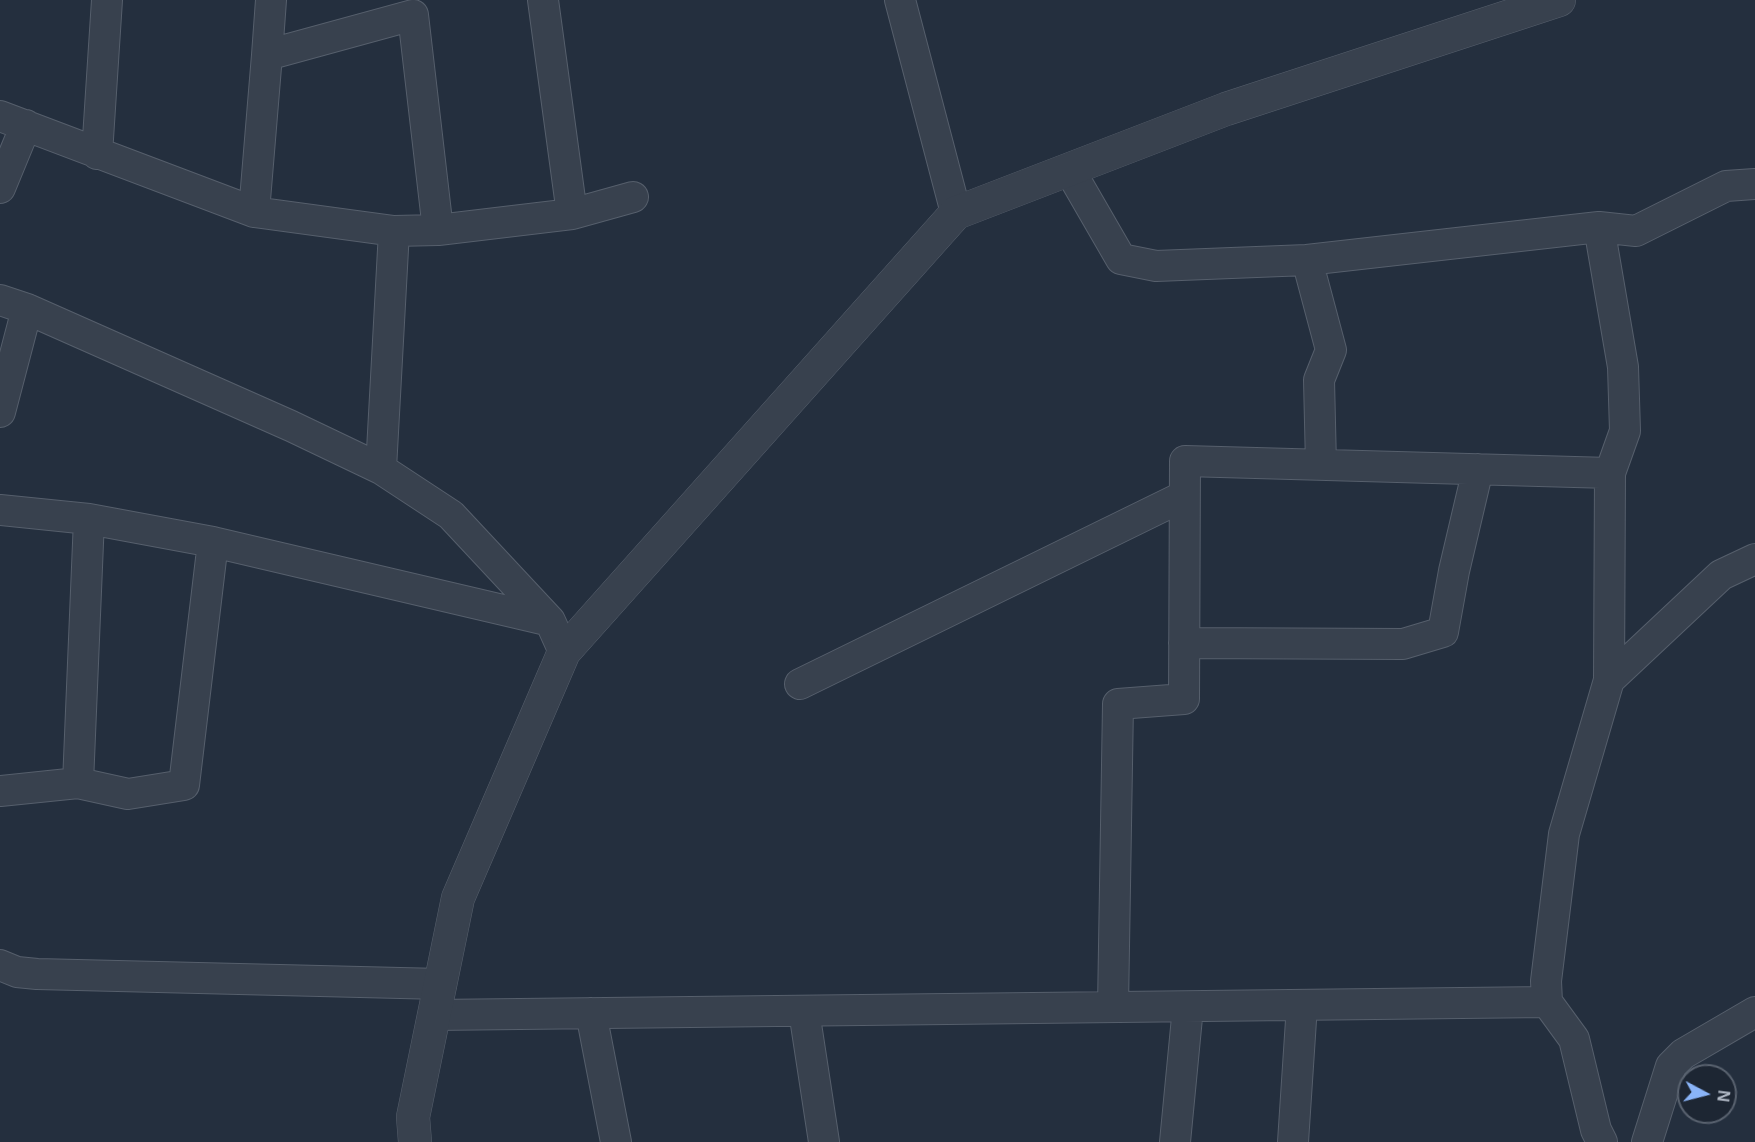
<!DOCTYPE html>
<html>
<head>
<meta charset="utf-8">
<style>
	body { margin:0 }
	#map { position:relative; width:1755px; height:1142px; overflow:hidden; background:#242f3e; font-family:Arial,sans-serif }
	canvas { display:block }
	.north { position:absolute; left:1677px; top:1064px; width:60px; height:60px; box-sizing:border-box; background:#1d2633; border:2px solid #59626f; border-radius:50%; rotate:97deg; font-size:16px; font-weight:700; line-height:24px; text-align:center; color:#b4bcc9 }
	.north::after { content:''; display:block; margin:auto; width:21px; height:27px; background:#8ab4f8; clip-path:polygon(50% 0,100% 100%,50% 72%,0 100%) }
</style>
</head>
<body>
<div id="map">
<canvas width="1755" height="1142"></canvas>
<div class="north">N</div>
</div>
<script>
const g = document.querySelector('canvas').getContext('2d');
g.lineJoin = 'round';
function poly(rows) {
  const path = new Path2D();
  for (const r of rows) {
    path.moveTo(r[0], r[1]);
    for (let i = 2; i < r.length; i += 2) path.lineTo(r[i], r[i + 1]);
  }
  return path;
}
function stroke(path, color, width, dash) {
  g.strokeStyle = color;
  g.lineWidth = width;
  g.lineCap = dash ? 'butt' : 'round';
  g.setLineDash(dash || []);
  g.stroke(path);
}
const minor = poly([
	[543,0,572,214],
	[900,0,956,213],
	[267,55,271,0],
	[0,116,254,212,394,231],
	[97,154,107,0],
	[1069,169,1121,259,1156,266,1307,260],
	[0,188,26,125],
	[254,212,267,55,413,15,438,230],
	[0,300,27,309,291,426,381,469,451,515,550,621,564,652],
	[0,412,27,309],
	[1321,465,1319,380,1331,350,1307,260,1599,227],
	[381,469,394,231,438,230,572,214,633,197],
	[1610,473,1625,431,1623,367,1599,227,1636,231,1726,186,1755,184],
	[0,510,89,519,213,542,550,621],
	[1184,643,1403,644,1443,632,1454,571,1478,469],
	[800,684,1184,496],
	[78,783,89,519],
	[0,791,78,783,128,794,184,785,213,542],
	[0,965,17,972,37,974,441,984],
	[1113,1007,1118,704,1184,699,1185,461,1610,473,1609,680],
	[804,1011,824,1142],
	[591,1013,616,1142],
	[434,1015,1547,1002],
	[1175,1142,1188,1007],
	[1293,1142,1302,1005],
	[1602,1142,1596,1130,1574,1039,1547,1002,1546,981,1564,834,1609,680,1721,575,1755,559],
	[1647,1142,1671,1066,1683,1054,1755,1012]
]);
const tertiary = poly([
	[415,1142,413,1117,458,898,564,652,956,213,1226,109,1559,0]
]);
stroke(minor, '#565f6c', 32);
stroke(tertiary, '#565f6c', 34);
stroke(minor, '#38414e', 30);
stroke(tertiary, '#38414e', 33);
</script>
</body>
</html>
